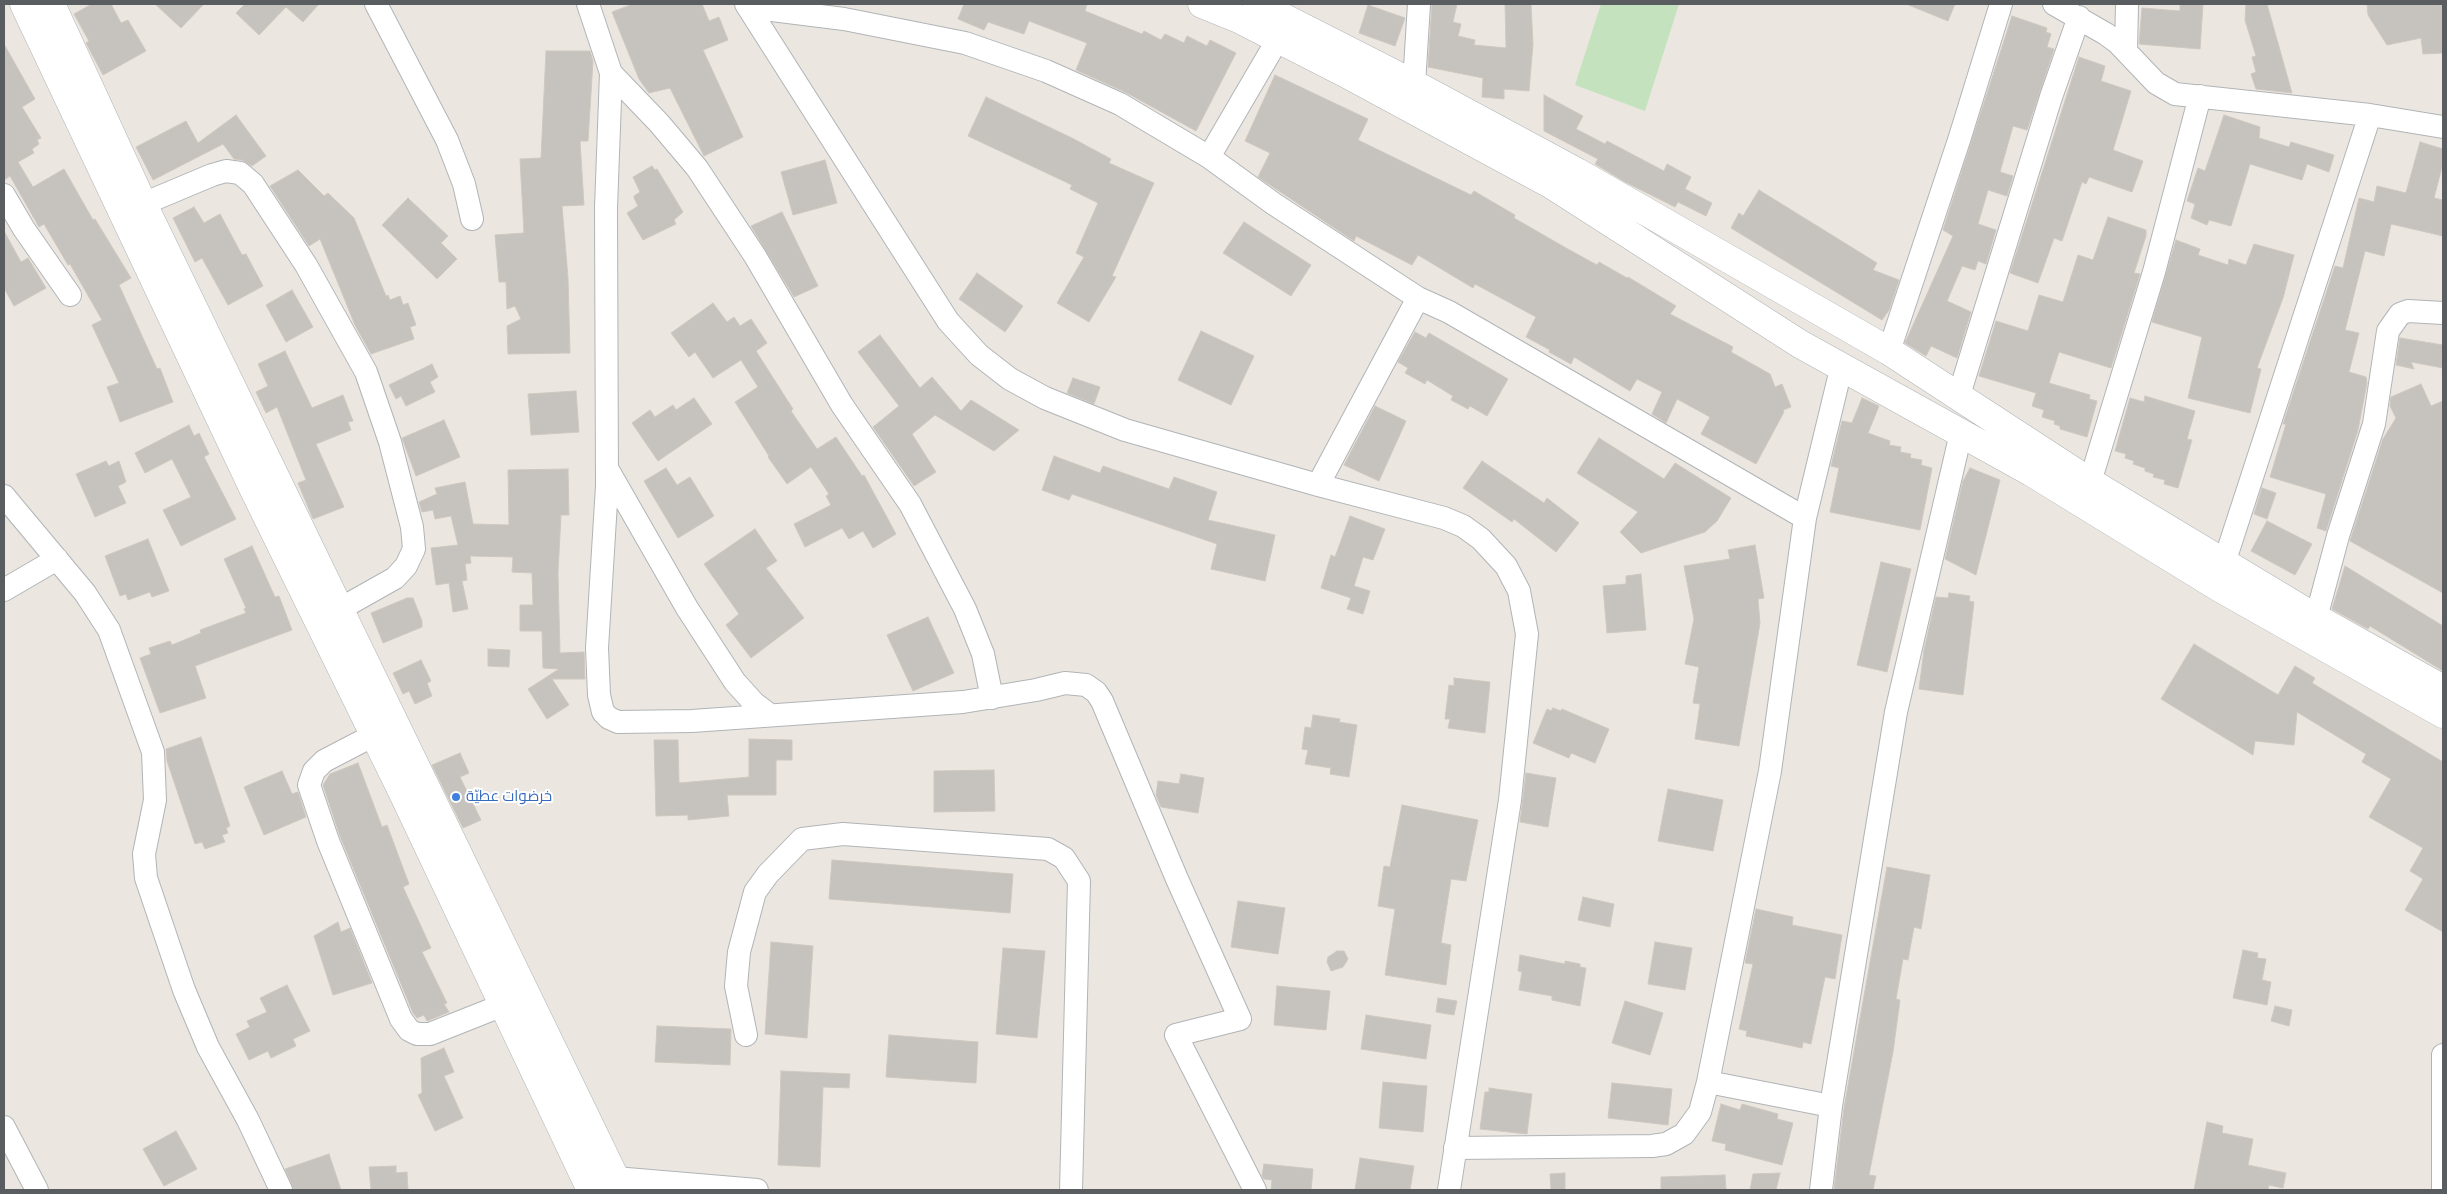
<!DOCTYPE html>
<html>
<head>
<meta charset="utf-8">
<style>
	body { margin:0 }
	#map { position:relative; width:2447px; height:1194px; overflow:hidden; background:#ebe7e0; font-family:"Titillium Web",sans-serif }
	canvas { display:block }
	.frame { position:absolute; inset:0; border:5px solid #595d60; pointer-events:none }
</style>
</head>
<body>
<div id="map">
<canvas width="2447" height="1194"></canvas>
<div class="frame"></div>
</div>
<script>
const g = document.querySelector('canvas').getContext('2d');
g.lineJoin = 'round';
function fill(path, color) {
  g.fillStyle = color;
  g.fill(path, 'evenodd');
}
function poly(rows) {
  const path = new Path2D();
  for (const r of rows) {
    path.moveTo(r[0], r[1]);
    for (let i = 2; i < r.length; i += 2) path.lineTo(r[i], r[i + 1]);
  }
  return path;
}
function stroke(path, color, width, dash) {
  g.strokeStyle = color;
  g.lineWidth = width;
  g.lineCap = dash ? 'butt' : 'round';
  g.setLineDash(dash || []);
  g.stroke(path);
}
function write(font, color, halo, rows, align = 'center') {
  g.font = font + ' "Titillium Web",Cairo,sans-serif';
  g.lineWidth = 4;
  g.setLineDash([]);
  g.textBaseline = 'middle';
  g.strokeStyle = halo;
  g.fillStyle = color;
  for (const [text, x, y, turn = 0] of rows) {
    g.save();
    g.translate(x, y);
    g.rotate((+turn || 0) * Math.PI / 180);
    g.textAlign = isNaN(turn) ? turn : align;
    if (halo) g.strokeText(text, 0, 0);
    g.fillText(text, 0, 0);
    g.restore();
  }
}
const green = poly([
	[1601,4,1679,4,1645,111,1575,85]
]);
const building = poly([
	[92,4,111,4,121,23,128,20,146,51,103,75,86,43,89,41,74,14,92,4],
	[155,4,204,4,181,28,155,4],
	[245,4,319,4,303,22,286,7,259,35,236,13,245,4],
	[633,4,702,4,709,21,719,17,728,40,703,50,743,137,704,156,670,88,649,93,639,79,612,12,633,4],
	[964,4,1087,4,1085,11,1142,34,1144,31,1161,40,1165,34,1184,43,1187,36,1207,46,1210,40,1236,53,1196,131,1125,92,1076,70,1087,43,1029,21,1024,34,988,22,984,30,958,19,964,4],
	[1432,4,1457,4,1453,22,1461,24,1458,36,1475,40,1474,45,1506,48,1505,4,1531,4,1533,44,1529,91,1504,89,1504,99,1482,97,1483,78,1428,67,1432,4],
	[1906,4,1955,4,1948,21,1906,4],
	[2180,4,2203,4,2200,49,2139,44,2142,8,2180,11,2180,4],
	[2246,4,2267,4,2292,93,2256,89,2251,74,2256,72,2252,57,2256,56,2245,20,2246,4],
	[2367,4,2443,4,2443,53,2423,54,2421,38,2387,45,2368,15,2367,4],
	[1368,5,1405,18,1395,46,1359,33,1368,5],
	[2012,16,2047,28,2046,32,2051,34,2047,47,2054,49,2027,130,2013,126,2000,172,2013,176,2007,196,1988,190,1978,224,1996,230,1986,264,1978,261,1975,270,1962,266,1947,301,1971,312,1957,358,1931,346,1926,356,1905,343,1953,236,1943,230,2012,16],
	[4,44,35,99,22,107,41,138,37,140,39,144,32,149,34,153,18,162,33,187,64,169,93,220,95,219,131,278,119,285,157,369,160,368,173,402,120,422,107,387,119,383,92,325,102,320,70,264,68,265,44,224,39,227,10,176,4,180,4,44],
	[546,51,590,51,593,61,588,141,580,141,584,205,562,206,568,278,570,353,508,354,507,326,521,319,515,306,507,309,506,282,499,282,495,235,524,233,520,159,541,158,546,51],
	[2079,57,2105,66,2101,81,2131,91,2113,150,2143,161,2132,192,2089,177,2086,184,2082,182,2062,241,2054,238,2038,283,2010,273,2079,57],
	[1275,75,1368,119,1358,140,1471,195,1474,191,1515,215,1514,218,1566,248,1597,265,1599,262,1627,278,1628,277,1676,306,1670,314,1733,347,1731,352,1770,374,1775,387,1782,384,1791,407,1783,410,1784,412,1756,464,1701,434,1710,417,1677,399,1666,423,1652,414,1662,392,1637,379,1630,391,1574,357,1571,364,1549,352,1550,350,1526,337,1536,317,1475,284,1473,288,1418,255,1412,265,1356,236,1354,241,1258,177,1270,153,1245,141,1275,75],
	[1544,95,1583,116,1576,129,1605,144,1607,141,1664,171,1667,164,1691,177,1685,189,1712,203,1706,216,1678,202,1675,207,1625,182,1595,164,1598,159,1544,131,1544,95],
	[986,97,1072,138,1111,159,1109,163,1154,183,1112,276,1116,277,1089,322,1057,303,1084,257,1076,253,1098,203,1070,189,1072,185,968,136,986,97],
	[236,115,266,156,252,166,242,160,234,159,223,144,153,180,136,147,186,121,198,143,236,115],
	[2224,115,2260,127,2259,138,2289,147,2291,142,2334,155,2329,172,2307,164,2302,180,2250,164,2231,226,2209,220,2207,225,2191,218,2195,204,2187,201,2198,168,2205,171,2224,115],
	[2420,142,2443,149,2443,163,2434,198,2443,200,2443,236,2391,224,2384,256,2365,251,2345,330,2359,333,2349,372,2366,377,2367,383,2358,430,2326,531,2317,528,2326,494,2270,477,2286,424,2283,424,2335,266,2343,268,2359,198,2374,202,2377,186,2406,193,2420,142],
	[825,160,837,203,793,215,781,172,825,160],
	[652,166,655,170,657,169,683,212,674,220,676,224,643,240,627,213,638,206,634,198,634,196,640,192,633,177,652,166],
	[298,170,324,196,328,193,354,218,386,296,388,295,390,300,400,296,403,305,408,303,416,325,410,327,414,339,371,354,355,325,320,239,309,246,270,186,298,170],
	[1759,190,1877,263,1873,270,1899,280,1889,310,1882,320,1731,228,1739,213,1743,216,1759,190],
	[408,198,448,236,441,243,457,259,437,279,382,225,408,198],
	[194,207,204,223,220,214,242,255,246,254,263,286,228,305,202,258,195,262,173,218,194,207],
	[782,212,818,286,794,297,751,226,782,212],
	[2108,217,2146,230,2146,236,2134,273,2140,274,2111,368,2059,352,2049,383,2090,395,2089,399,2097,401,2087,437,2060,429,2060,426,2054,424,2055,421,2042,417,2044,410,2032,406,2036,393,1979,376,1996,321,2028,331,2039,295,2063,302,2078,255,2093,260,2108,217],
	[1244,222,1311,265,1291,296,1223,253,1244,222],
	[4,231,21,262,28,258,46,288,14,306,4,288,4,231],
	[2176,240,2200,249,2198,255,2228,265,2229,259,2246,265,2254,244,2294,255,2283,298,2257,368,2261,369,2250,413,2188,398,2202,337,2152,322,2176,240],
	[977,273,1023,306,1005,332,959,299,977,273],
	[292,290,313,327,286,342,266,305,292,290],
	[713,303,727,322,734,317,740,326,751,319,767,343,756,351,793,409,791,411,817,449,836,437,862,476,864,475,896,534,873,548,863,531,849,539,842,528,805,547,794,524,831,505,826,496,829,494,811,467,787,484,768,457,769,456,735,402,758,387,741,360,713,378,695,352,689,357,671,333,713,303],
	[1201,331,1254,356,1231,405,1178,380,1201,331],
	[1415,332,1426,338,1429,333,1508,379,1487,416,1470,406,1468,409,1451,400,1453,396,1427,380,1425,384,1405,373,1408,368,1398,362,1415,332],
	[880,335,920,388,932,377,961,411,971,400,1019,430,994,451,935,415,912,434,936,472,914,486,873,427,899,406,858,352,880,335],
	[2400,338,2443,345,2443,368,2411,362,2414,369,2396,365,2400,338],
	[285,351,312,408,343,395,353,421,348,422,351,430,316,444,344,507,313,519,298,483,306,480,277,407,266,413,256,392,268,386,258,364,285,351],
	[432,364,438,377,430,382,435,392,406,406,401,396,396,399,389,385,432,364],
	[1073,378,1100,387,1094,404,1067,393,1073,378],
	[2421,384,2431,406,2443,401,2443,593,2350,541,2383,439,2396,418,2390,406,2391,397,2421,384],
	[576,391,579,432,531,435,528,394,576,391],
	[2145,396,2195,411,2187,439,2192,440,2178,488,2164,484,2165,480,2153,477,2154,474,2145,471,2145,468,2133,464,2134,461,2125,458,2126,454,2115,451,2130,398,2144,402,2145,396],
	[694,398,712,424,658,461,632,423,650,410,655,417,673,405,676,410,694,398],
	[1862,398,1879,406,1868,433,1890,441,1889,445,1901,447,1900,452,1911,454,1910,458,1922,460,1921,465,1932,468,1920,530,1830,512,1839,468,1831,466,1842,421,1852,423,1862,398],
	[1375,406,1406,421,1379,481,1344,465,1375,406],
	[444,420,460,457,416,476,402,438,444,420],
	[189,425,194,436,199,433,209,454,204,457,236,519,181,546,163,510,191,497,172,459,145,473,135,453,189,425],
	[1599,438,1664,479,1675,463,1731,498,1717,521,1705,532,1641,553,1620,532,1638,512,1577,473,1599,438],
	[1054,456,1100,473,1103,466,1169,489,1174,477,1217,492,1208,520,1275,535,1265,581,1211,569,1217,544,1072,494,1069,500,1042,490,1054,456],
	[106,461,109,466,119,461,126,482,118,486,126,503,95,517,76,474,106,461],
	[1482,461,1544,503,1547,498,1579,523,1556,552,1514,519,1512,522,1463,488,1482,461],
	[666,468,677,485,690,477,714,516,678,538,644,481,666,468],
	[1970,468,2000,480,1976,575,1945,559,1963,481,1970,468],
	[568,469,569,515,561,515,558,573,560,653,584,652,585,679,552,679,569,705,547,719,528,689,559,669,543,668,542,631,520,631,520,605,533,605,532,573,512,572,513,557,470,556,471,563,465,564,467,580,462,581,468,609,453,612,449,583,436,585,431,548,458,545,451,516,435,519,433,510,422,512,419,502,437,494,435,488,465,482,473,524,509,525,508,470,568,469],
	[2262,488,2276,493,2267,519,2254,514,2262,488],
	[1350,516,1385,529,1373,560,1363,557,1354,586,1370,591,1363,614,1347,609,1351,598,1321,588,1331,555,1335,557,1350,516],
	[2267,521,2312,544,2295,575,2251,551,2267,521],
	[755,529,777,561,766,568,804,618,751,658,726,625,739,614,704,564,755,529],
	[148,539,169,591,152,597,150,592,128,600,126,594,120,596,105,556,148,539],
	[1755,545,1764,598,1758,599,1760,623,1739,746,1695,739,1700,704,1693,703,1699,667,1685,664,1694,619,1684,566,1730,559,1728,550,1755,545],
	[252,546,275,597,279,596,292,630,195,666,206,698,160,713,140,658,151,654,149,648,170,641,172,645,201,633,200,630,246,613,244,609,246,608,224,559,252,546],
	[1881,562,1911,569,1887,672,1857,665,1881,562],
	[2345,566,2443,626,2443,671,2370,626,2368,629,2332,609,2345,566],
	[1641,574,1646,630,1607,633,1603,586,1626,584,1626,576,1641,574],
	[1949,593,1970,596,1969,601,1974,602,1963,695,1919,689,1924,650,1936,597,1948,598,1949,593],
	[407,598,413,598,422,621,422,627,383,643,371,613,407,598],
	[928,617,954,673,913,691,887,635,928,617],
	[2194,644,2278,695,2295,666,2315,678,2312,683,2443,762,2443,932,2405,910,2423,879,2410,871,2423,848,2369,817,2391,779,2362,762,2366,754,2297,712,2294,745,2255,741,2253,755,2161,699,2194,644],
	[488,649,510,650,509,667,488,666,488,649],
	[421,660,431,681,427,683,432,696,415,704,409,691,403,694,393,673,421,660],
	[1454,678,1490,682,1485,733,1448,728,1450,719,1445,719,1449,685,1454,686,1454,678],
	[1553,708,1561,711,1562,709,1609,729,1595,763,1571,753,1569,758,1533,743,1547,709,1551,711,1553,708],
	[1313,715,1340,719,1339,722,1357,725,1349,777,1330,774,1331,768,1305,764,1308,750,1302,749,1305,727,1311,728,1313,715],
	[201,737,230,826,226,828,228,833,222,835,225,842,205,849,202,842,195,844,167,761,166,749,201,737],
	[749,739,792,740,792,760,776,760,776,795,727,795,729,816,688,820,688,815,656,816,654,740,678,740,679,783,749,777,749,739],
	[460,753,469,773,460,777,481,820,463,828,432,765,460,753],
	[358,763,382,827,387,825,409,884,403,887,431,948,422,952,447,1003,444,1004,449,1012,427,1021,424,1015,417,1018,413,1013,340,836,323,785,330,774,358,763],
	[994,770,995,811,934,812,934,771,994,770],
	[282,771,292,794,298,792,306,817,264,835,244,787,282,771],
	[1526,773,1556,778,1548,827,1520,822,1526,773],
	[1181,774,1204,778,1198,813,1161,807,1156,795,1158,781,1179,784,1181,774],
	[1668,789,1723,800,1713,851,1658,841,1668,789],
	[1402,805,1478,820,1466,881,1451,879,1441,943,1451,945,1446,985,1385,975,1395,909,1378,906,1384,866,1390,867,1402,805],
	[832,860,1013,874,1010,913,829,899,832,860],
	[1887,867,1930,875,1921,929,1914,927,1908,960,1903,959,1896,999,1900,1000,1893,1052,1869,1175,1876,1176,1873,1190,1834,1190,1844,1108,1887,867],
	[1583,897,1614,904,1610,927,1578,920,1583,897],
	[1238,901,1285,908,1278,954,1231,947,1238,901],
	[1756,909,1793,917,1792,925,1842,935,1835,979,1825,977,1811,1044,1803,1042,1802,1048,1746,1036,1747,1031,1739,1029,1753,964,1745,963,1756,909],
	[338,922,341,932,350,928,372,983,333,995,314,936,338,922],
	[771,942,813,946,807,1038,765,1034,771,942],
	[1655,942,1692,948,1685,990,1648,984,1655,942],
	[1003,948,1045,951,1037,1038,996,1034,1003,948],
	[2243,950,2258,953,2257,958,2266,959,2262,980,2271,982,2267,1005,2233,998,2243,950],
	[1337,951,1344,951,1348,959,1343,967,1331,971,1327,962,1328,957,1337,951],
	[1520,955,1565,964,1565,961,1580,964,1580,967,1586,968,1580,1006,1552,1000,1552,996,1519,990,1522,972,1518,971,1520,955],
	[287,985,310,1031,293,1039,296,1046,271,1058,268,1051,249,1060,236,1034,250,1027,247,1021,267,1012,260,998,287,985],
	[1277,986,1330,991,1326,1030,1274,1025,1277,986],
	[1438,998,1457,1001,1454,1015,1436,1012,1438,998],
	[1625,1001,1663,1013,1650,1055,1612,1043,1625,1001],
	[2275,1006,2292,1010,2289,1026,2271,1021,2275,1006],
	[1366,1015,1431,1025,1426,1059,1361,1049,1366,1015],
	[657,1026,731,1029,730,1065,655,1062,657,1026],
	[889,1035,978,1042,976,1083,886,1077,889,1035],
	[444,1048,454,1072,444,1076,463,1118,435,1131,418,1095,422,1093,421,1058,444,1048],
	[781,1071,850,1074,849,1088,823,1087,820,1167,778,1165,781,1071],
	[1383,1082,1427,1086,1423,1132,1379,1128,1383,1082],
	[1612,1083,1672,1089,1668,1125,1608,1118,1612,1083],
	[1489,1088,1532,1094,1527,1134,1480,1129,1485,1092,1489,1092,1489,1088],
	[1721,1104,1740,1110,1742,1104,1778,1114,1777,1119,1793,1123,1782,1165,1725,1150,1726,1144,1712,1141,1721,1104],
	[2207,1122,2223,1126,2222,1133,2253,1139,2248,1165,2286,1173,2283,1188,2269,1185,2268,1190,2194,1190,2207,1122],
	[176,1131,197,1169,164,1186,143,1149,176,1131],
	[329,1154,341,1190,294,1190,285,1169,329,1154],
	[1360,1158,1414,1166,1410,1190,1355,1190,1360,1158],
	[1264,1164,1313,1169,1311,1190,1271,1190,1272,1180,1264,1179,1262,1176,1264,1164],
	[396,1166,396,1173,407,1172,408,1190,371,1190,369,1167,396,1166],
	[1565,1173,1565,1190,1551,1190,1550,1174,1565,1173],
	[1780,1173,1776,1190,1750,1190,1753,1174,1780,1173],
	[1725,1175,1726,1190,1661,1190,1661,1177,1725,1175]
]);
const minor = poly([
	[376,4,447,140,464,184,472,219],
	[588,4,611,73,606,208,607,486,597,648,599,695,603,712,609,718,618,722,692,721,963,702,1036,690,1065,683,1086,685,1096,692,1102,701,1177,879,1240,1019,1176,1035,1255,1190],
	[746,4,948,321,979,355,1010,379,1045,398,1125,430,1318,485,1444,518,1463,526,1481,539,1506,566,1519,591,1527,634,1510,800,1449,1190],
	[2054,4,2106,34,2117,42,2156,83,2175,94,2370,115,2443,127],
	[748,7,844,19,965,43,1046,71,1120,104,1209,157,1274,204,1418,298,1449,312,1805,518],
	[2126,51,2127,4],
	[611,73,659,123,697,168,755,256,842,405,910,504,965,609,983,654,992,698],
	[1414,84,1419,4],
	[1209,157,1278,39],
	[4,195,24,229,70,295],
	[143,204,212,175,226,171,240,173,253,184,306,265,366,372,390,442,412,527,414,549,406,566,395,578,340,609],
	[1889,351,1960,137,2001,4],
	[1959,395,2051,97,2079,17],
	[608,470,687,608,735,682,754,703,770,715],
	[2090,482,2154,272,2200,96],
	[1318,485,1418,298],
	[4,496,85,593,109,630,153,752,155,800,144,854,146,878,184,990,208,1047,248,1120,281,1190],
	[2224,563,2370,115],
	[4,590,57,559],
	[2316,618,2338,536,2374,424,2388,331,2400,314,2408,311,2443,313],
	[374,735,324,761,314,771,309,785,328,841,401,1019,409,1030,417,1034,430,1034,503,1005],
	[746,1035,736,986,739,952,755,892,768,874,802,839,843,834,1048,849,1064,858,1079,881,1071,1190],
	[1708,1082,1831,1106],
	[4,1127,37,1190],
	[1455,1148,1652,1146,1666,1144,1684,1134,1700,1112,1708,1082,1770,771,1805,518,1841,369],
	[615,1178,757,1190],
	[1821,1190,1831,1106,1896,712,1961,433],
	[2443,1190,2443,1055]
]);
const tertiary = poly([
	[24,4,254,490,401,789,591,1190],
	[51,4,143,204,621,1190]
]);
const secondary = poly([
	[1202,4,1239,19,1343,72,1552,185,1800,344,2031,472,2220,588,2443,714],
	[1257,4,1414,84,1577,172,1889,351,2090,482,2316,618,2443,689]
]);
const markers = [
	[456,797,5,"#3f7fe0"]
];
const shopNames = [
	["خرضوات عطيّة",466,797]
];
fill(green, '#c3e2bd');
fill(building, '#c6c2be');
stroke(building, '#cfc8bf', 1);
stroke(minor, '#b1b4b7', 24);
stroke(tertiary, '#b1b4b7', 29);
stroke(secondary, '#b0b4b7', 29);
stroke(minor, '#fff', 22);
stroke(tertiary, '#fff', 28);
stroke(secondary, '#fff', 28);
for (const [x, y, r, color] of markers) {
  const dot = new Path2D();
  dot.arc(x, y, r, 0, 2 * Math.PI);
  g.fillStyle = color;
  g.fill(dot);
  stroke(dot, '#fff', 2);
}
write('15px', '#366cbe', '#fff', shopNames, 'left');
</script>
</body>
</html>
